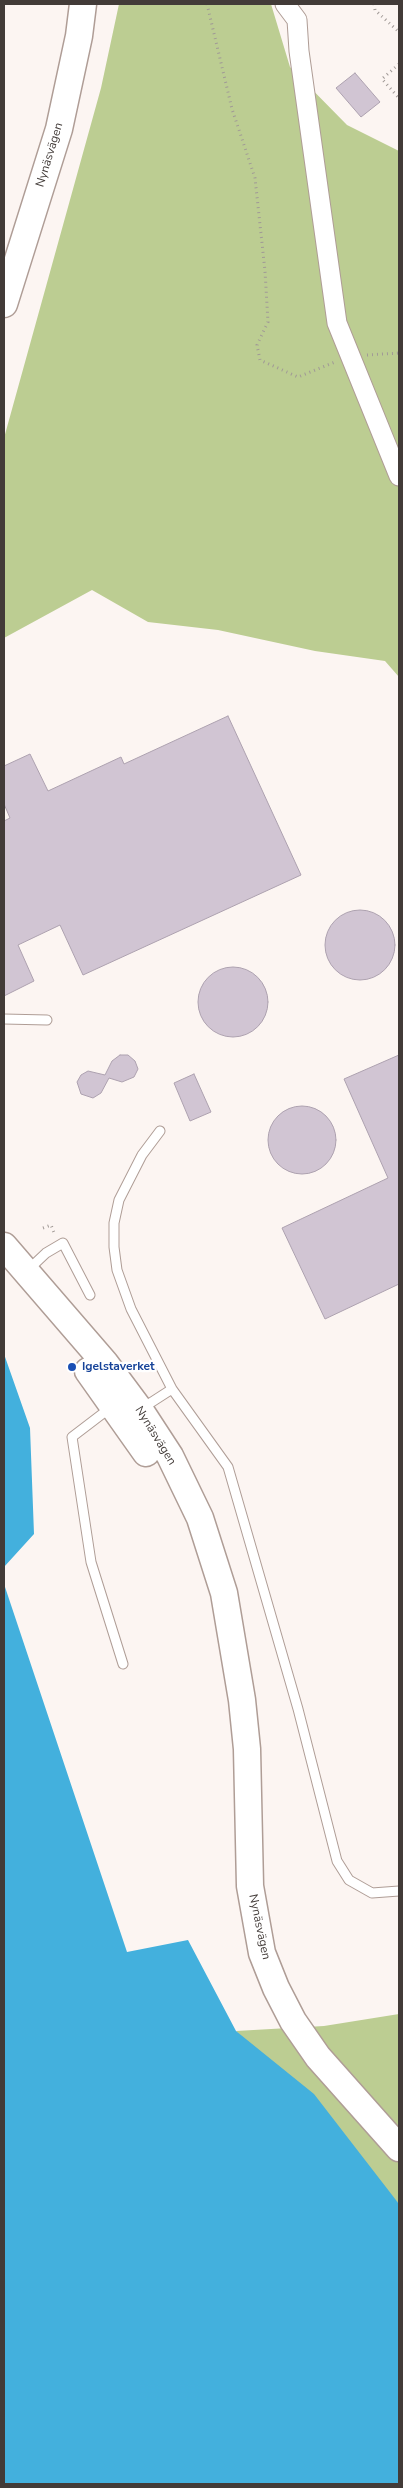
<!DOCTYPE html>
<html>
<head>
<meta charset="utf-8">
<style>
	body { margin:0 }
	#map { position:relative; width:403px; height:2488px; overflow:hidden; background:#fcf5f2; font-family:"Nunito Sans",sans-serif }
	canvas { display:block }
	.frame { position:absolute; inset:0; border:5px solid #423b38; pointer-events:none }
</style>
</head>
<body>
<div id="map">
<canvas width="403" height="2488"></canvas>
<div class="frame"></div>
</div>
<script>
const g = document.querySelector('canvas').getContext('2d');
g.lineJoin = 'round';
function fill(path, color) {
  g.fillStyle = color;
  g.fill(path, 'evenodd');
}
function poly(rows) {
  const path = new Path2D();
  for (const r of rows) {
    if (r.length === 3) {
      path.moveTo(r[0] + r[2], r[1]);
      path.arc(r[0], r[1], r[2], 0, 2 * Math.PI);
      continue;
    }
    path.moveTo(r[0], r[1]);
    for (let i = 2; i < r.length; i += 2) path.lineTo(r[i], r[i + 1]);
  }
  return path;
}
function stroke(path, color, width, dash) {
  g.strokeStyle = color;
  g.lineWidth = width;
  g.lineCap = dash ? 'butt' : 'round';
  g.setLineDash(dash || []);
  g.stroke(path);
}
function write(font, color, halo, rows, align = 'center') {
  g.font = font + ' "Nunito Sans",sans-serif';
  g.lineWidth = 4.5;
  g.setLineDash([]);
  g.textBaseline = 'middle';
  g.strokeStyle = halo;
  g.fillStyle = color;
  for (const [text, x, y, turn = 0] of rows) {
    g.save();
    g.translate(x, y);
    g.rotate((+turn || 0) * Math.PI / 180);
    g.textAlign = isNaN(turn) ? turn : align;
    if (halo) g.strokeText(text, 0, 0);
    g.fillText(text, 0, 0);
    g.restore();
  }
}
const green = poly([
	[119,4,271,4,290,67,347,125,399,151,399,677,385,661,315,651,218,630,148,622,92,590,4,638,4,438,101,88],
	[399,2014,399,2204,236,2031,324,2026]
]);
const water = poly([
	[4,1354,30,1428,34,1534,4,1567],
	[4,1584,127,1952,188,1940,236,2031,314,2094,399,2204,399,2484,4,2484]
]);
const building = poly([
	[355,73,380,102,361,117,336,88,355,73],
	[228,716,301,875,83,975,60,925,18,945,34,981,4,996,4,821,10,818,4,804,4,766,30,754,48,791,121,757,124,764,228,716],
	[360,945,35],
	[233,1002,35],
	[120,1055,128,1055,135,1061,138,1069,134,1077,122,1082,109,1078,101,1093,93,1098,81,1094,77,1082,81,1075,88,1071,105,1075,112,1061,120,1055],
	[399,1055,399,1284,325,1319,282,1228,388,1178,344,1079,399,1055],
	[194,1074,211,1112,190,1121,174,1083,194,1074],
	[302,1140,34]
]);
const path = poly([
	[207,4,232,109,255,178,265,271,268,322,257,345,260,360,298,377,335,362],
	[374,4,375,10,399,32],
	[399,64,382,79,399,98],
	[367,355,399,353],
	[43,1228,51,1225,55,1235]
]);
const lane = poly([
	[4,1019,47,1020],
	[160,1131,142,1155,119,1200,114,1223,114,1247,117,1270,131,1309,172,1389],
	[28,1270,46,1253,63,1243,90,1295],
	[110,1408,72,1437,91,1562,123,1664],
	[141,1409,172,1389,228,1467,298,1709,337,1861,349,1880,372,1893,399,1891]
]);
const street = poly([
	[285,4,297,20,299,51,337,323,399,476]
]);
const secondary = poly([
	[4,304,59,129,79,36,83,4],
	[4,1246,105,1363,140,1410,170,1456,200,1518,224,1593,242,1700,247,1749,250,1886,262,1953,276,1988,293,2021,318,2057,399,2148],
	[88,1371,146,1453]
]);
const markers = [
	[72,1367,5,"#1a4fb4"]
];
const streetNames = [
	["Nynäsvägen",50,155,-73],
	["Nynäsvägen",155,1436,58],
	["Nynäsvägen",259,1927,78]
];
const transitNames = [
	["Igelstaverket",82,1367]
];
fill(green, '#bccd92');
fill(water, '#43b0dd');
fill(building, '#d1c5d3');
stroke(building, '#ada1af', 1);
stroke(lane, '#af9d96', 11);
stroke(street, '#af9d96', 21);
stroke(secondary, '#af9d96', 29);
stroke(path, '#a09996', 3, [1, 4]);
stroke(lane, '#fff', 9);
stroke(street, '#fff', 19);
stroke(secondary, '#fff', 26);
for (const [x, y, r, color] of markers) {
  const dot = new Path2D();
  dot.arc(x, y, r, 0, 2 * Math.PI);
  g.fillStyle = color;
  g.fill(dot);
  stroke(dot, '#fff', 2);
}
write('12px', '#423b38', '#fff', streetNames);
write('bold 12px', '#164399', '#fff', transitNames, 'left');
</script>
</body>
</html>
